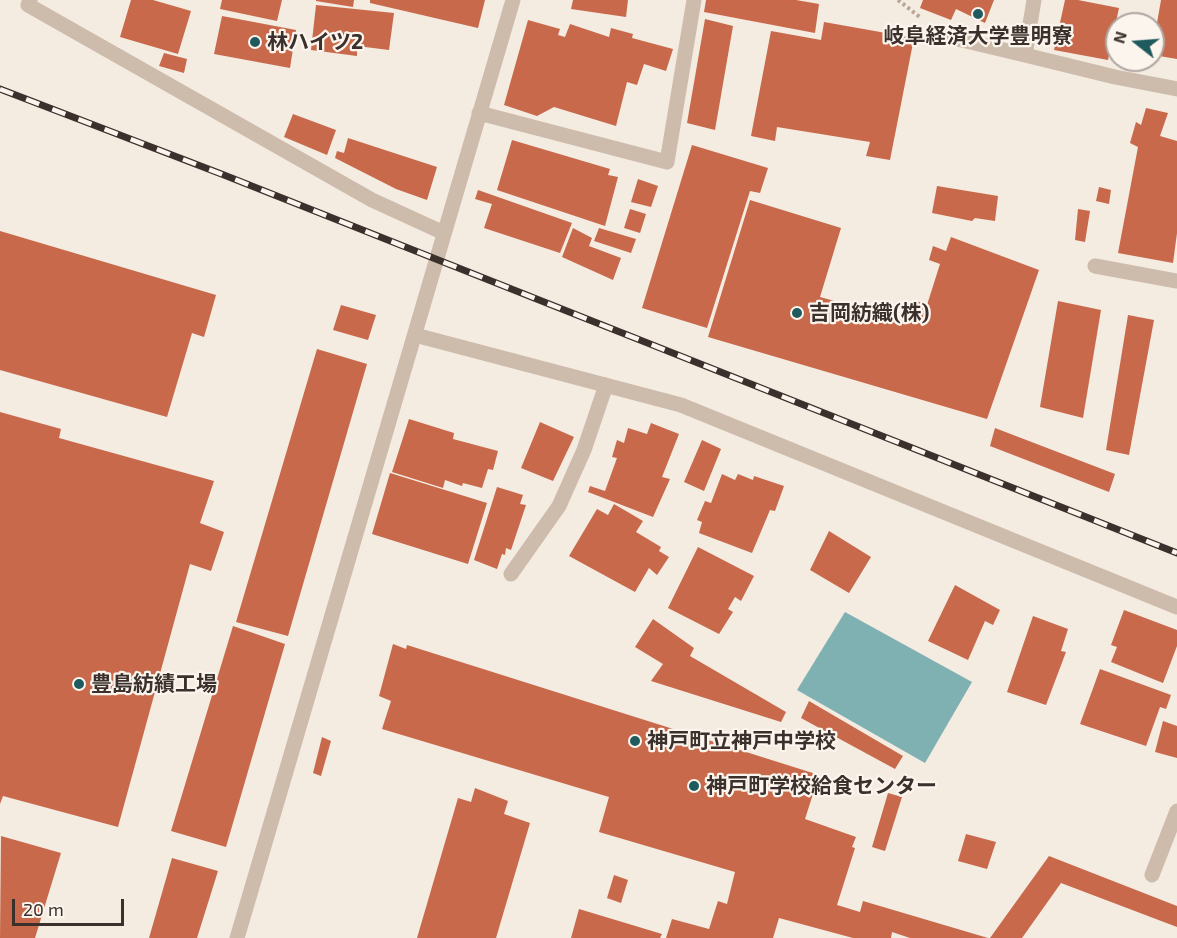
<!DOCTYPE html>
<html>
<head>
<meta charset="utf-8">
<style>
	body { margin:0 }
	#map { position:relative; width:1177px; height:938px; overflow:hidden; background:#f4ebe1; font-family:"Exo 2",sans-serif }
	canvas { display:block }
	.north { position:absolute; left:1105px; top:12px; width:60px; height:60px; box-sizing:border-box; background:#fbf5ee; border:2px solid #aea6a0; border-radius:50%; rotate:287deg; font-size:16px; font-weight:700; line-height:24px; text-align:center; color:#3b302b }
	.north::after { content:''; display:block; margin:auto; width:21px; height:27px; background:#1f5a5e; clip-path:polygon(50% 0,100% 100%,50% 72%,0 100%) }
	.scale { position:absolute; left:12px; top:899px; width:112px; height:27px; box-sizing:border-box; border:3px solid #3b302b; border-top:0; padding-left:8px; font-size:18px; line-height:21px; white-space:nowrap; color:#3b302b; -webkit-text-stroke:4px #fbf5ee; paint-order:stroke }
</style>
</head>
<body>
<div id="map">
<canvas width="1177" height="938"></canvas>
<div class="north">N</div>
<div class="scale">20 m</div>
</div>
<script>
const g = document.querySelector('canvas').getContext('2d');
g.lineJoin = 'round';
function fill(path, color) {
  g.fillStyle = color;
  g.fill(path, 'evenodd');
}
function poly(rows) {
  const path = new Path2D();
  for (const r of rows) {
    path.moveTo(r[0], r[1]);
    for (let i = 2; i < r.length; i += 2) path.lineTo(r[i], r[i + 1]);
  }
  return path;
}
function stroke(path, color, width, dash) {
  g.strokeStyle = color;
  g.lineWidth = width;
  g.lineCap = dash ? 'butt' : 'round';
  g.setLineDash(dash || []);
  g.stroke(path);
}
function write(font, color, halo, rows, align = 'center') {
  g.font = font + ' "Exo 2","Noto Sans JP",sans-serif';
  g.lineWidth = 4.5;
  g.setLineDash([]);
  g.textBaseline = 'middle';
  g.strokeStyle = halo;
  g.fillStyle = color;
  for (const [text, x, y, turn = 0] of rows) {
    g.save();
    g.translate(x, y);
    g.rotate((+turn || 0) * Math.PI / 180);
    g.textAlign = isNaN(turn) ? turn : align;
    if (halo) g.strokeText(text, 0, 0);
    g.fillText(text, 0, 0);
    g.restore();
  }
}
const water = poly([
	[845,612,972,682,925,763,797,690]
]);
const building = poly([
	[131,0,153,0,191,11,178,54,120,37],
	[222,0,282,0,277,21,220,9],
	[316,0,354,0,353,7,316,1],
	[370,0,485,0,478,28,370,3],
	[573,0,628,0,626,17,571,9],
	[706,0,796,0,819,4,815,33,704,12],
	[923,0,994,0,985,23,956,9,951,20,920,8],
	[1065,0,1078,0,1119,8,1108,60,1054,50],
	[1161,0,1177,0,1177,59,1153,55,1153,46],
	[316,5,394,13,389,50,357,46,357,56,311,50],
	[222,16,296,30,290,68,214,54],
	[705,19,733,26,715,130,687,123],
	[528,20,560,29,558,35,565,37,570,24,609,37,611,28,633,34,632,38,673,49,666,71,644,64,637,85,627,82,616,126,554,107,537,116,504,105],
	[824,22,914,38,890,160,866,156,870,142,777,127,775,141,751,136,771,31,821,40],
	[164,53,187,59,184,73,159,66],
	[1146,108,1168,113,1160,136,1177,141,1177,233,1173,263,1118,253,1138,147,1130,143,1136,122,1141,125],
	[293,114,336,130,327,155,284,137],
	[348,138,437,167,427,200,396,189,335,158,337,151,344,153],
	[512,140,610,169,608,175,618,177,605,226,497,190],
	[692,145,768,168,760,193,750,191,707,328,642,308],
	[638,179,658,186,651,207,631,202],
	[937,186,998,196,995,221,975,218,972,221,932,213],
	[1099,187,1111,190,1109,204,1096,201],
	[478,190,572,223,560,253,484,228,492,204,475,199],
	[750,200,841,228,820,297,907,321,914,300,927,305,940,264,929,260,933,246,946,251,951,237,1039,270,987,419,708,337],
	[630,209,646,214,640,233,624,228],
	[1078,209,1090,211,1085,242,1075,240],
	[573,228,592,238,589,246,621,258,613,280,562,257],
	[599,228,636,239,631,253,594,241],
	[0,231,216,295,204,337,192,333,167,417,0,370],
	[1058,301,1101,310,1083,418,1040,407],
	[341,305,376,315,368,340,333,330],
	[1128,315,1154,320,1129,455,1106,450],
	[317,349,367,364,288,636,236,622],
	[0,412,61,429,59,438,214,481,200,523,224,532,211,571,190,564,118,827,3,796,0,804],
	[409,419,454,433,453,439,498,451,493,470,488,469,482,488,463,483,462,486,445,480,443,488,392,472],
	[540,422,574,437,553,481,521,468],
	[651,423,679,434,662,477,670,479,653,517,588,492,590,486,605,491,617,458,612,457,617,440,624,443,628,428,647,434],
	[995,428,1115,474,1109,492,990,446],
	[702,440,721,449,704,491,684,482],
	[390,473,487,503,468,564,372,534],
	[722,474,735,480,738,474,753,480,754,476,784,486,775,511,770,510,752,553,699,533,702,522,697,520,705,501,711,503],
	[497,487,523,495,520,504,526,505,511,550,506,548,505,555,502,554,497,569,474,560],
	[614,504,643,521,636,532,661,547,659,551,669,557,657,575,649,568,635,592,569,556,597,509,608,515],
	[829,531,871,557,849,593,810,570],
	[698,547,754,576,741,601,735,597,728,609,733,612,719,634,668,608],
	[955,585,1000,610,993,625,985,621,968,660,928,641],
	[1124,610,1177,630,1177,646,1163,683,1111,662,1117,647,1111,645],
	[1033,616,1068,629,1061,651,1066,652,1046,705,1007,692],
	[653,619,694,648,690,656,786,712,781,722,651,681,663,664,635,647],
	[233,626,285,644,226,847,171,831],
	[393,644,406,649,407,645,819,775,805,819,856,837,852,847,855,848,837,905,860,912,863,901,988,938,910,938,892,932,891,938,853,938,779,918,773,938,666,938,672,919,709,929,718,901,727,904,735,872,599,832,609,797,382,729,391,701,379,696],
	[1100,669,1171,695,1166,709,1160,707,1146,746,1080,724],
	[809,701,903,756,895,769,801,718],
	[1163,721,1177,726,1177,758,1155,752],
	[322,737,331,741,321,776,313,773],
	[475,788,508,801,504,814,530,823,496,938,417,938,458,798,471,802],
	[888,793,902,797,885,851,872,847],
	[966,834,996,842,987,869,958,861],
	[1,836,61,853,35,938,0,938],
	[1049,856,1177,906,1177,927,1061,883,1022,938,990,938],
	[172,858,218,871,197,938,149,938],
	[614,875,628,880,621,903,607,898],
	[579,909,662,934,660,938,571,938]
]);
const path = poly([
	[898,0,921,18]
]);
const street = poly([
	[30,0,28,5,372,200,444,233],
	[1034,0,1025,55,1115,77,1177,89],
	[941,35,1025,55],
	[479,113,667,162,694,0],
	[1095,266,1177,281],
	[415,335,681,405,1177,607],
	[511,574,559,506,584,450,606,385],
	[1152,875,1177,811],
	[237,938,513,0]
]);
const rail = poly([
	[0,89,224,175,1177,553]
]);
const markers = [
	[978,14,6,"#1f5a5e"],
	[255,42,6,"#1f5a5e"],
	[797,313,6,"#1f5a5e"],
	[79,684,6,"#1f5a5e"],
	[635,741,6,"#1f5a5e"],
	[694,786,6,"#1f5a5e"]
];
const poiNames = [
	["岐阜経済大学豊明寮",978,36,"center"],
	["林ハイツ2",267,42],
	["吉岡紡織(株)",809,313],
	["豊島紡績工場",91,684],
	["神戸町立神戸中学校",647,741],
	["神戸町学校給食センター",706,786]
];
fill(water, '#7fb0b2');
fill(building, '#c8694b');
stroke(path, '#b9a596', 4, [3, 3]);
stroke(street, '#cdbbac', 15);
stroke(rail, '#3b302b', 7);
stroke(rail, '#fbf5ee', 4.5, [14]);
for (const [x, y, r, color] of markers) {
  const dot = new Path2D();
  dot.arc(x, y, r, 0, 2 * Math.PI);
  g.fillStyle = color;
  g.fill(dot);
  stroke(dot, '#fbf5ee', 2);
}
write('bold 21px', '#3b302b', '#fbf5ee', poiNames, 'left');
</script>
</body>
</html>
